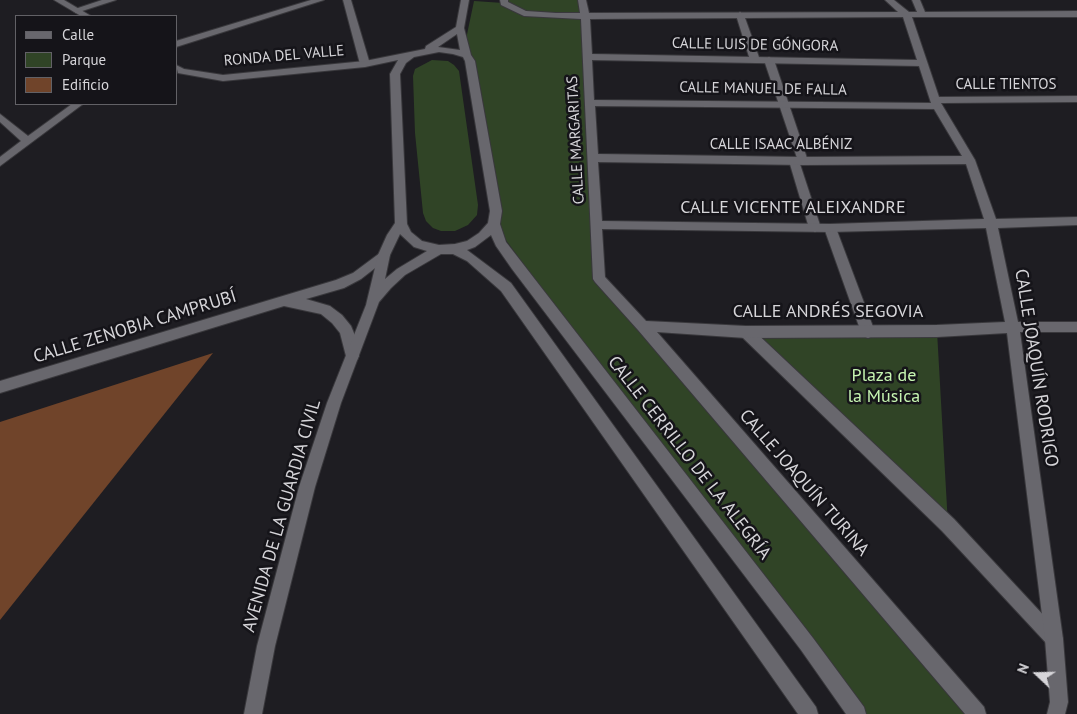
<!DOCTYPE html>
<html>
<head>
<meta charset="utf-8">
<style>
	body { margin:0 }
	#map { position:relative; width:1077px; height:714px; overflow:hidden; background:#1e1d22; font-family:"PT Sans",sans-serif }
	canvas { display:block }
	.legend { position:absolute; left:15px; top:15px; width:162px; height:90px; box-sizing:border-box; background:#151419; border:1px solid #626166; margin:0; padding:6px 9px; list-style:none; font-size:15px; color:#d6d5d9 }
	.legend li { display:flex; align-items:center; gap:10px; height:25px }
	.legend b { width:25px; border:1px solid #626166 }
	.north { position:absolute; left:1012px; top:649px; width:50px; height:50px; -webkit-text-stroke:4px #151419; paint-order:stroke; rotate:291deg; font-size:14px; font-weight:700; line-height:20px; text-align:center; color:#d6d5d9 }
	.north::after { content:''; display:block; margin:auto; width:18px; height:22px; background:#d6d5d9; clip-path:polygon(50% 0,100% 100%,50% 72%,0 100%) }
</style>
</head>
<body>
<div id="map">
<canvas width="1077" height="714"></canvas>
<ul class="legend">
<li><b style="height:6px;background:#68676d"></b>Calle</li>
<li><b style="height:14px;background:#304426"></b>Parque</li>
<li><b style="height:14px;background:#70442a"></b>Edificio</li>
</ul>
<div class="north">N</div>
</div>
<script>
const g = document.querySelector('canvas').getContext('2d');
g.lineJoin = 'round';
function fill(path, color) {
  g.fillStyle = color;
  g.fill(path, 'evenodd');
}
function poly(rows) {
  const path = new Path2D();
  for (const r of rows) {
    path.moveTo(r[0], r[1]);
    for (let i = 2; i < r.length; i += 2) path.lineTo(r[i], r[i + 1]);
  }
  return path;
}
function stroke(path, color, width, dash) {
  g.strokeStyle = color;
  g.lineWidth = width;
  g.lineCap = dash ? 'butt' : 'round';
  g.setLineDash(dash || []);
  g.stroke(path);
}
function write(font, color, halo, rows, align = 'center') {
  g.font = font + ' "PT Sans",sans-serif';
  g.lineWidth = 5;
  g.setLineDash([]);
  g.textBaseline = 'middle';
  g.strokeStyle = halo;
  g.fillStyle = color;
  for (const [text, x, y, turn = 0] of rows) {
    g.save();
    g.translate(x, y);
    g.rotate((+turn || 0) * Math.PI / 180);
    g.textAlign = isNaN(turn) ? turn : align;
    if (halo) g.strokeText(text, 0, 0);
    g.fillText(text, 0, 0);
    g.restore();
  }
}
const green = poly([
	[504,0,582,0,599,279,977,714,855,714,494,224,465,44,474,1,503,3],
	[432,60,448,61,454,65,459,71,478,205,477,215,468,225,455,231,441,231,433,228,426,221,423,213,415,133,413,76,415,69],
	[937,331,948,525,746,332]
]);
const building = poly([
	[213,353,0,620,0,422]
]);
const pedestrian = poly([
	[740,12,744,15,760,60,758,62,752,62,750,60,736,15,740,12],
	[769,57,774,60,808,161,807,164,800,164,821,228,815,232,809,228,789,161,790,158,797,158,764,60,769,57],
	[830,224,836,228,875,332,873,336,868,338,863,336,861,332,824,228,830,224],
	[746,326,751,328,954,519,1060,633,1063,639,1060,645,1054,648,1048,645,942,531,741,336,739,332,741,328,746,326]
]);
const minor = poly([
	[102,0,116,0,76,13,72,10,102,0],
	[311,0,324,0,176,47,176,41,311,0],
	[343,0,351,0,370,64,368,66,362,66,360,64,343,0],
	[500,0,508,0,508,2,526,11,556,13,580,13,578,0,586,0,589,13,898,12,885,0,894,0,909,12,917,12,912,0,920,0,925,12,1077,11,1077,17,912,17,939,97,1077,96,1077,102,941,103,975,160,996,219,1077,217,1077,225,998,228,1018,322,1077,322,1077,332,1020,332,1063,639,1068,702,1065,714,1047,714,1050,702,1045,639,1007,333,937,337,746,338,657,332,984,707,986,714,965,714,638,330,595,282,593,279,581,19,524,16,501,5,500,0],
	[903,17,917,60,592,54,590,19,903,17],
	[592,60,919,66,931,103,594,100,592,60],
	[595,106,934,109,962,156,803,157,598,154,595,106],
	[598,162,803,165,966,164,984,219,830,224,602,221,598,162],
	[986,228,1005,322,937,325,746,326,646,321,605,277,602,229,830,232,986,228],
	[72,104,83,104,0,166,0,157,21,141,0,122,0,114,28,136,72,104],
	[384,250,388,252,390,255,388,258,361,279,344,288,306,299,330,306,342,315,351,326,358,343,359,356,357,360,352,362,347,360,340,333,332,323,321,314,284,306,0,393,0,381,336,280,353,273,384,250]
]);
const tertiary = poly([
	[54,0,64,0,91,16,81,16,54,0],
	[461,0,469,0,464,28,471,55,475,61,502,211,500,224,506,242,813,638,864,707,866,714,846,714,801,650,512,269,496,246,491,235,475,247,467,250,511,283,816,707,818,714,798,714,501,291,467,261,453,254,441,254,405,275,391,288,379,302,341,403,315,487,275,646,262,714,244,714,257,646,299,487,327,403,366,305,378,255,387,235,395,223,390,74,398,60,365,67,223,81,178,73,176,65,184,69,223,75,365,61,425,49,426,46,456,27,461,0],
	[457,34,460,50,438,47,457,34],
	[439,52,453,54,463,57,465,61,490,211,488,223,479,233,467,241,455,244,439,245,422,241,411,232,407,224,400,74,406,63,414,57,439,52],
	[400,234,414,247,427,251,397,269,385,279,390,255,400,234]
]);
const farStreetnames = [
	["CALLE LUIS DE GÓNGORA",755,45,1],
	["RONDA DEL VALLE",284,56,-5],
	["CALLE TIENTOS",1006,85],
	["CALLE MANUEL DE FALLA",763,89,1],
	["CALLE MARGARITAS",576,140,-93],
	["CALLE ISAAC ALBÉNIZ",781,145]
];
const streetNames = [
	["CALLE VICENTE ALEIXANDRE",793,208],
	["CALLE ANDRÉS SEGOVIA",828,312],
	["CALLE ZENOBIA CAMPRUBÍ",135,327,-17],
	["CALLE JOAQUÍN RODRIGO",1036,368,81],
	["CALLE CERRILLO DE LA ALEGRÍA",689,458,52],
	["CALLE JOAQUÍN TURINA",804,483,49],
	["AVENIDA DE LA GUARDIA CIVIL",282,516,-74]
];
const parkNames = [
	["Plaza de",884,376],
	["la Música",884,397]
];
fill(green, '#304426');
fill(building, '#70442a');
stroke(pedestrian, '#39383c', 2);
stroke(minor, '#39383c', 2);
stroke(tertiary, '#39383c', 2);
fill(pedestrian, '#68676d');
fill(minor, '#68676d');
fill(tertiary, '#68676d');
write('15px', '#d6d5d9', '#151419', farStreetnames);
write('18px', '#d6d5d9', '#151419', streetNames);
write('18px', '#c6f5b1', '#151419', parkNames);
</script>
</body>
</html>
